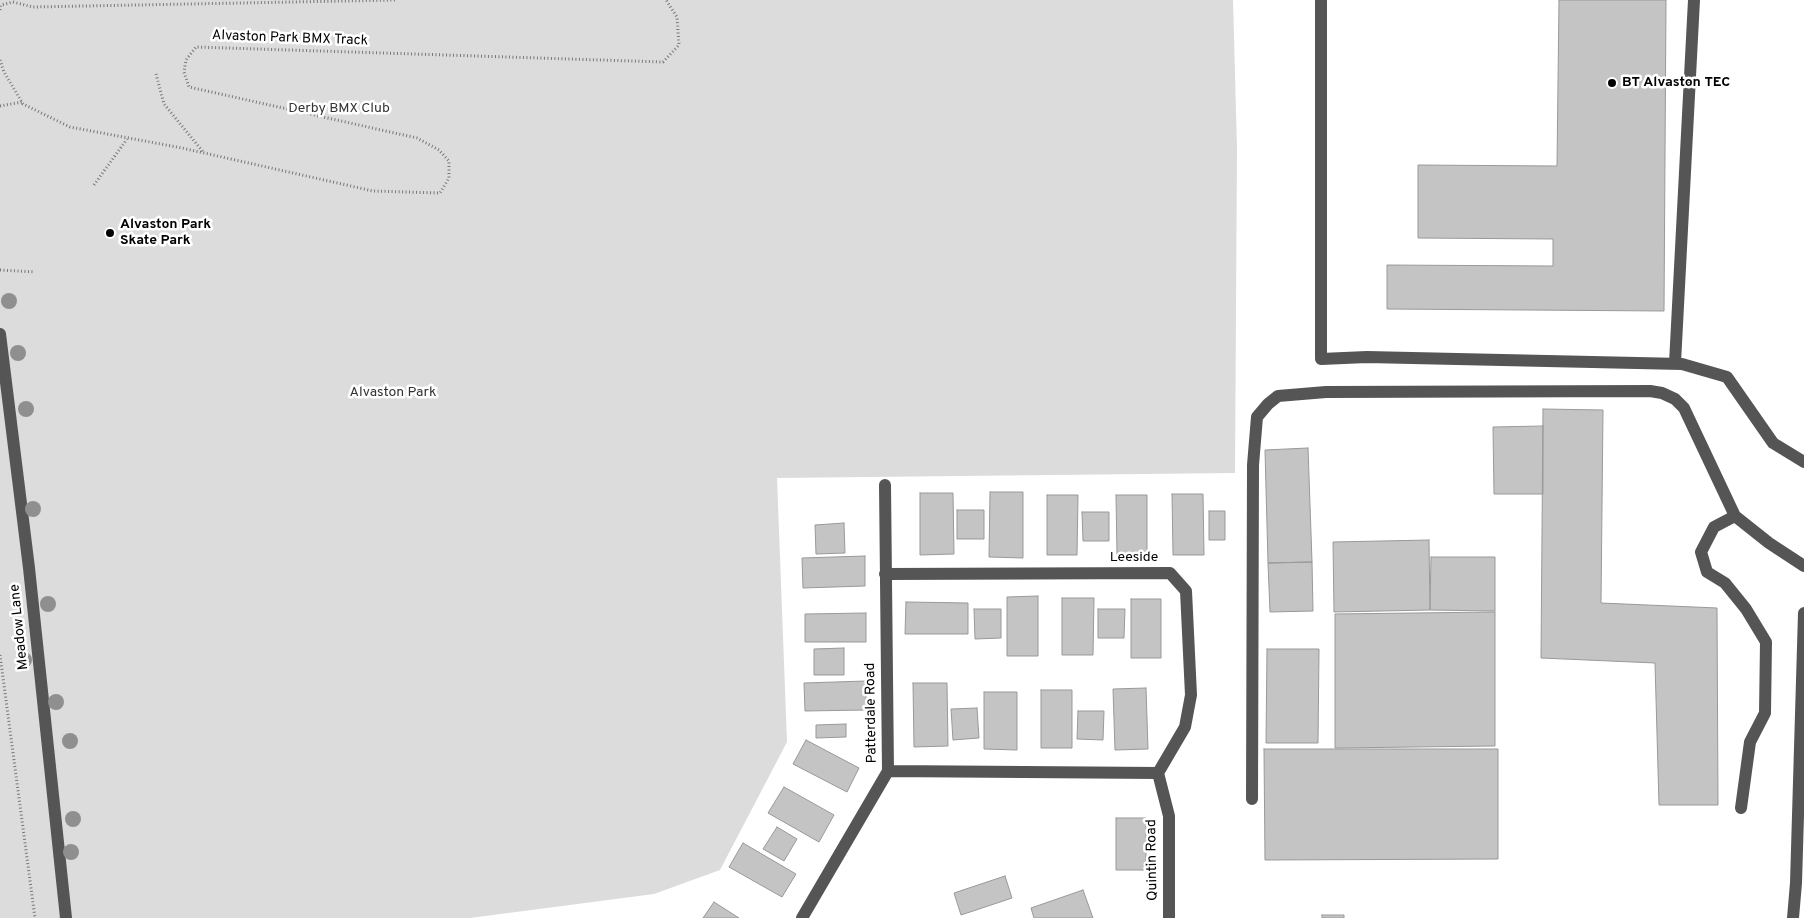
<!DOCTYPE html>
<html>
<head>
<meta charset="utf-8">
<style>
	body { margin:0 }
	canvas { display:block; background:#fff }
</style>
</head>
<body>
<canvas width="1804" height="918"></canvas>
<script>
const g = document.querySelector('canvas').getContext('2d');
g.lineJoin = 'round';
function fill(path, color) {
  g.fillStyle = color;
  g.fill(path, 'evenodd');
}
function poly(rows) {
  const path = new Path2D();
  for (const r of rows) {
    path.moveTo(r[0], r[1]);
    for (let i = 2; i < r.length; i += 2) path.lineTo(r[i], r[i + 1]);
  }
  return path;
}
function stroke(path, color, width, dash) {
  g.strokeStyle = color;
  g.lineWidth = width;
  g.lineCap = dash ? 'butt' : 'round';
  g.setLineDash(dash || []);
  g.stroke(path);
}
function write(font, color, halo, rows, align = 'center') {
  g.font = font + ' Overpass,sans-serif';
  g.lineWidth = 5;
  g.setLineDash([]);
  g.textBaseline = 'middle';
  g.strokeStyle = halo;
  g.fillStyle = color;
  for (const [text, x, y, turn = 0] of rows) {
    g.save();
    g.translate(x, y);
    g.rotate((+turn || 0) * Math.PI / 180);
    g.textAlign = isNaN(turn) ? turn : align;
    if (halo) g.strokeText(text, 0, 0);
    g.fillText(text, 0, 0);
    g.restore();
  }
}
const green = poly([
	[0,0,1233,0,1237,148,1235,473,777,478,787,742,720,870,654,894,470,918,0,918]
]);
const building = poly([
	[1559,0,1666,0,1664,311,1387,309,1387,265,1553,266,1553,239,1418,238,1418,165,1557,166,1559,0],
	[1543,409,1603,410,1601,603,1717,608,1718,805,1659,805,1655,663,1541,658,1543,409],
	[1543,426,1543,494,1494,494,1493,427,1543,426],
	[1308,448,1312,562,1268,563,1265,450,1308,448],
	[990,492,1023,492,1023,558,989,557,990,492],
	[920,493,953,493,954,554,920,555,920,493],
	[1172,494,1203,494,1204,555,1173,555,1172,494],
	[1047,495,1078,495,1077,555,1047,555,1047,495],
	[1116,495,1147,495,1147,555,1117,555,1116,495],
	[957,510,984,510,984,539,957,539,957,510],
	[1209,511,1225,511,1225,540,1209,540,1209,511],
	[1082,512,1109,512,1109,541,1083,541,1082,512],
	[844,523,845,553,816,554,815,525,844,523],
	[1429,540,1430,610,1334,612,1333,542,1429,540],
	[865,556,865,586,803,588,802,558,865,556],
	[1431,557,1495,557,1495,611,1430,610,1431,557],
	[1312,562,1313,611,1270,612,1268,563,1312,562],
	[1038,596,1038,656,1007,656,1007,597,1038,596],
	[1062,598,1094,598,1093,655,1062,655,1062,598],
	[1131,599,1161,599,1161,658,1131,658,1131,599],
	[906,602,968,603,968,634,905,634,906,602],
	[974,609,1001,609,1001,638,975,639,974,609],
	[1098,609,1125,609,1124,638,1098,638,1098,609],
	[1495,612,1495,746,1335,748,1335,614,1495,612],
	[866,613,866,642,805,642,805,614,866,613],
	[844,648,844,675,814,675,814,649,844,648],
	[1267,649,1319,649,1318,743,1266,743,1267,649],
	[866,681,866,710,805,711,804,683,866,681],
	[913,683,947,683,948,746,914,747,913,683],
	[1146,688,1148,749,1115,750,1113,689,1146,688],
	[1041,690,1072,690,1072,748,1041,748,1041,690],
	[984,692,1017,692,1017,750,984,749,984,692],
	[977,708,979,738,953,740,951,709,977,708],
	[1078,711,1104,711,1103,740,1077,739,1078,711],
	[846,724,846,737,816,738,816,725,846,724],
	[806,740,859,768,847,792,793,764,806,740],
	[1264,749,1498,749,1498,859,1265,860,1264,749],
	[784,787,834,815,819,842,768,813,784,787],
	[1116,818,1146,818,1146,870,1116,870,1116,818],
	[777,827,797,839,784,861,763,849,777,827],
	[743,843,796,874,782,897,729,867,743,843],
	[1005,876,1012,898,961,915,954,893,1005,876],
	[1083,890,1093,918,1034,918,1031,908,1083,890],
	[714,902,739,918,703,918,714,902],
	[1322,915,1344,915,1344,918,1322,918,1322,915]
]);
const path = poly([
	[0,10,1,5,13,2,33,7,396,0],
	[0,60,4,72,23,104,70,127,182,148,373,191,440,193,449,178,449,161,439,150,417,138,189,87,184,72,186,60,196,47,663,62,679,45,677,17,666,0],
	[156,74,164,104,204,153],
	[0,106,22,102],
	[94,185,127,139],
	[0,270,35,272],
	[0,655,35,918]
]);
const minor = poly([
	[1321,0,1321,359,1367,357,1682,364,1727,377,1773,443,1804,462],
	[0,334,29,568,66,918],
	[1675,363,1694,0],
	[885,574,1170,573,1186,591,1191,695,1185,727,1158,773],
	[888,771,1158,773],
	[1158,773,1169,816,1169,918],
	[1252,799,1253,465,1257,417,1268,404,1278,396,1326,392,1650,391,1662,393,1675,399,1684,408,1735,516],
	[1741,808,1750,742,1765,713,1766,642,1746,609,1725,583,1707,572,1701,552,1714,527,1735,516,1769,543,1804,566],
	[802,918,888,771,885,485],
	[1793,918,1796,883,1804,613]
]);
const trees = [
	[9,301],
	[18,353],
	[26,409],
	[33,509],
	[48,604],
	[24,660],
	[56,702],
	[70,741],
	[73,819],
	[71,852]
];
const markers = [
	[1612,83,5,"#000"],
	[110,233,5,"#000"]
];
const streetNames = [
	["Alvaston Park BMX Track",290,39,2],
	["Leeside",1134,558],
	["Meadow Lane",20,627,-96],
	["Patterdale Road",872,713,-91],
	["Quintin Road",1153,860,-91]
];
const poiNames = [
	["BT Alvaston TEC",1622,83],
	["Alvaston Park",120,225],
	["Skate Park",120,241]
];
const parkNames = [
	["Derby BMX Club",339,109],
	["Alvaston Park",393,393]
];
fill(green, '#dcdcdc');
fill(building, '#c4c4c4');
stroke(building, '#999', 1);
stroke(path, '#777', 3, [1, 2.5]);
stroke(minor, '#555', 12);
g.fillStyle = '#8f8f8f';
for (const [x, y] of trees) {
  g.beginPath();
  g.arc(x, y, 8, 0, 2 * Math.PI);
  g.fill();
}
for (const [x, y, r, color] of markers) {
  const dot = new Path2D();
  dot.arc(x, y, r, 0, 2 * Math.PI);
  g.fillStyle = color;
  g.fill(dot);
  stroke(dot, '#fff', 2);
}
write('14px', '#000', '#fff', streetNames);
write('bold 14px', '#000', '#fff', poiNames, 'left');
write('14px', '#333', '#fff', parkNames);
</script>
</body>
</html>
